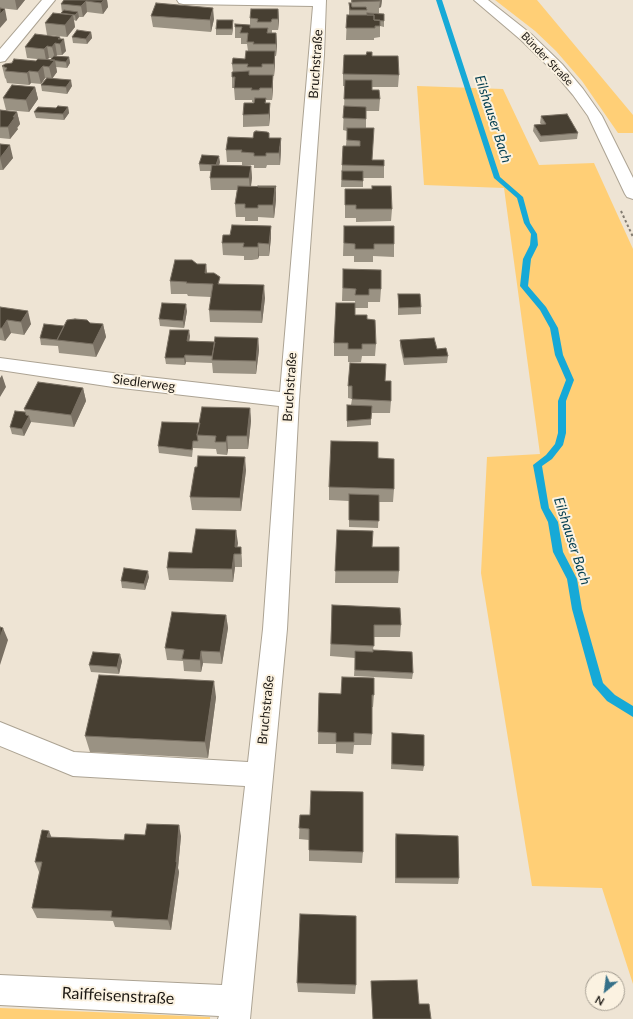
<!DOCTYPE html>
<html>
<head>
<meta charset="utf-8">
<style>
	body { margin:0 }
	#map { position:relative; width:633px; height:1019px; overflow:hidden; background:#eee4d4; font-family:Lato,sans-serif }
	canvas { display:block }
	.north { position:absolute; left:585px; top:971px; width:40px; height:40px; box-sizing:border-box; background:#fbf2e1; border:1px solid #a29b8f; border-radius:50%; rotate:209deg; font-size:11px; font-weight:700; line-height:16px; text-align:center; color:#1d1914 }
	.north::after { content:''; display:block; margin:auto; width:14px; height:18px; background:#357088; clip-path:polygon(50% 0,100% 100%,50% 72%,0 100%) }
</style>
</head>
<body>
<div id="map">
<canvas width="633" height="1019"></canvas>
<div class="north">N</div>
</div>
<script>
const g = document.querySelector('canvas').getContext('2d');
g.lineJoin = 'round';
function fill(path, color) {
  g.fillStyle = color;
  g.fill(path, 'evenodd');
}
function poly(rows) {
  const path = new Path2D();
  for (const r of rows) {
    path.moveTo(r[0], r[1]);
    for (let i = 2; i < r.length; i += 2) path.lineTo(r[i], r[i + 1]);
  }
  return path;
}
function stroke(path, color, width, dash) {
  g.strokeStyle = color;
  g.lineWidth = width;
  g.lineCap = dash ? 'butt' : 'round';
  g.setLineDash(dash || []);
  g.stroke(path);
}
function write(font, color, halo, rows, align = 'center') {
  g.font = font + ' Lato,sans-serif';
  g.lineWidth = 4;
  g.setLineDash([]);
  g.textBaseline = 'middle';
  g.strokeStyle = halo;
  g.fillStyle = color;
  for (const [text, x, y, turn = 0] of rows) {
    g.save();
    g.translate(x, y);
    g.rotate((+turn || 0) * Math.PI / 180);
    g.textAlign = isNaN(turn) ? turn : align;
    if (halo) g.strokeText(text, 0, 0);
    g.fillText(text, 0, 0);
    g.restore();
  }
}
const green = poly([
	[495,0,537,0,633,115,633,133,618,133,582,81,556,51,535,31],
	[417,86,503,89,539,165,594,163,633,249,633,984,602,888,532,886,481,573,487,457,540,454,504,188,424,185],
	[0,1008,210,1017,210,1019,0,1019]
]);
const stream = poly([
	[436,0,442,0,500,177,523,197,530,223,537,234,538,245,531,259,528,286,546,307,558,328,563,355,574,380,566,401,566,433,563,445,552,459,542,466,549,508,558,522,563,552,577,579,582,609,603,683,615,695,633,706,633,717,607,701,593,685,572,609,567,579,553,552,548,522,541,508,533,465,546,455,555,444,558,433,558,401,566,380,555,355,550,328,540,310,520,286,523,259,530,245,531,234,524,223,517,198,494,178,436,0]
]);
const path = poly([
	[621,211,633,237]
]);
const minor = poly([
	[42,0,55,0,5,61,0,62,0,49,42,0],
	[177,0,326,0,324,55,299,400,287,629,250,1019,218,1019,219,1016,0,1005,0,975,222,985,245,786,73,776,0,746,0,722,74,752,248,762,263,629,279,406,113,387,0,370,0,358,113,373,280,392,313,6,183,4,179,3,177,0]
]);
const major = poly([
	[474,0,488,0,531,34,562,64,583,89,602,116,633,178,633,199,627,197,625,194,588,116,573,95,552,70,521,40,474,0]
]);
const wall = poly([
	[0,0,25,0,17,10,0,8],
	[64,0,107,0,108,7,103,14,87,12,83,17,79,17,76,21,74,20,75,27,67,37,47,35,45,23,62,14,62,13,61,4],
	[351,0,382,0,381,7,379,8,379,13,367,13,367,15,384,21,384,27,380,26,380,37,374,38,374,40,346,40,347,15,349,15,349,3,351,3],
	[278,9,279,20,278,30,272,30,272,33,276,33,277,44,276,56,275,56,275,63,274,76,273,76,273,87,272,100,266,100,266,103,270,115,269,126,243,127,243,115,254,102,252,102,252,100,235,100,234,88,232,88,232,77,233,72,232,64,245,59,248,51,247,44,241,44,241,38,235,38,235,27,250,25,250,18],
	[151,16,214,19,211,32,153,27],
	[233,26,232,35,216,35,216,29],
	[91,32,92,38,87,44,73,43,72,37],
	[60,37,66,51,62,55,57,55,56,56,69,57,70,63,67,68,56,67,57,72,52,78,72,86,67,94,42,91,41,85,46,78,45,78,41,84,31,83,29,85,7,83,6,79,5,78,2,66,36,61,37,59,27,58,25,47],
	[49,58,52,58,50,60,47,60],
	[372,56,399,75,398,87,372,87,372,90,380,99,379,111,366,111,366,128,372,160,384,160,384,178,363,178,363,187,341,187,343,146,346,146,347,131,343,130,345,86,343,86,343,74],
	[35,87,38,99,29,112,6,110,3,98],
	[68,107,69,113,64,120,36,118,34,112],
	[0,110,17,112,20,124,17,128,18,129,10,139,0,138],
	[541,116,578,133,577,139,540,142,533,131,534,125,541,124,540,123],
	[269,133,269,138,281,150,280,165,267,165,266,168,254,168,254,165,242,165,242,162,227,162,226,150,253,138],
	[0,144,13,158,3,170,0,170],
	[220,162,219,165,251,166,252,178,251,187,276,186,276,200,274,218,258,217,258,221,245,221,245,217,236,217,235,204,237,190,211,190,210,178,211,171,200,171,199,164],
	[345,189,392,209,391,221,356,222,356,218,345,218],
	[271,226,271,238,269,256,259,256,258,259,252,260,244,260,244,256,223,255,222,243,230,235],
	[344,226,394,244,394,257,373,256,373,262,354,262,354,256,343,256],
	[197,264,206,264,207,273,220,284,265,298,262,323,210,322,209,310,211,297,188,296,187,294,171,294,170,281],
	[343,269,381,289,380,302,368,302,368,308,355,308,355,315,367,319,376,344,375,356,362,356,361,362,348,362,348,356,334,356,334,343,355,303,355,301,342,301],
	[398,294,421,307,421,314,398,315],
	[0,307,31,324,24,335,11,333,5,341,0,340],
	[187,311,184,328,160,326,159,319],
	[90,323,103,324,106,337,96,357,59,353,58,346,41,345,40,338,64,326],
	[190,336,189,341,215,342,258,338,259,350,256,374,213,373,212,363,186,362,185,365,166,364,165,358],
	[400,340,437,349,448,356,447,363,404,365,400,346],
	[385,381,391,401,390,413,371,413,371,425,347,427,347,405,351,405,352,399,348,398,348,386],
	[83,388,86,401,74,427,31,422,24,436,12,434,10,427,25,412,24,409],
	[250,408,251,421,248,449,228,449,227,455,217,454,216,449,193,448,192,457,159,453,158,446,200,423],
	[378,458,394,489,393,502,379,502,378,528,349,527,349,501,329,500,329,487],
	[246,470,241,511,192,510,190,497],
	[337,530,372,547,399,571,398,583,335,583],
	[238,543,237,547,241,547,242,560,242,567,235,567,233,582,169,580,167,568,192,553],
	[149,577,145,590,122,588,121,581],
	[332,605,401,625,400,637,374,637,373,652,413,673,412,679,354,676,355,658,330,656],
	[226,615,228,628,222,664,203,663,201,672,184,671,183,661,167,660,165,648],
	[122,661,119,674,91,672,89,665],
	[319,693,374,695,373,707,372,707,372,734,371,745,354,745,353,754,336,753,336,744,318,744],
	[216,697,208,758,90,752,85,736],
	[392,733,424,766,423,771,391,769],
	[300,815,363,852,362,863,309,861,309,840,299,839],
	[396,834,459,878,458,884,395,883,395,839],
	[145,835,181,836,178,868,179,872,171,930,115,927,113,921,37,918,32,908,39,872,35,862,51,837,124,840],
	[371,981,419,1004,431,1019,373,1019,371,986],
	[297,983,356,985,355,994,298,992]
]);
const shadedWall = poly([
	[15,0,25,0,17,10],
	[104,0,107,0,108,7,103,14,101,3],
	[379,0,382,0,381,7,379,8,380,1],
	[86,1,87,12,83,17,81,6],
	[213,8,214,19,211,32,210,20],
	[5,9,7,20,0,28,0,14],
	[278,9,279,20,278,30],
	[78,12,79,17,76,21,75,15],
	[73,15,75,27,67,37,65,25],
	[233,20,233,26,232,35,232,29],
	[91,32,92,38,87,44,86,39],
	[276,33,277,44,276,56],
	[60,37,61,42,64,39,66,51,62,55,60,44,58,39],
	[55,43,57,55,55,58,52,47],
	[47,46,49,58,46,60,44,49],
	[275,51,275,63,274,76,274,64],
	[69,57,70,63,67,68,66,62],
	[55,60,57,72,52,79,49,67],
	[43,66,45,78,41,84,38,72],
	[29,71,31,83,29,85,27,73],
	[273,75,273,87,272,100,272,88],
	[71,80,72,86,67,94,66,87],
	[35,87,38,99,29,112,26,100],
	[270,103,270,115,269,126,269,114],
	[68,107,69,113,64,120,63,114],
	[17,112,20,124,17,128,18,129,10,139,8,127],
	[281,138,281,150,280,165,279,153],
	[10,145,13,158,3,170,0,158],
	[219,156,220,162,217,172,216,165],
	[251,166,252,178,250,191,249,178],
	[276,186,276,200,274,218,273,205],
	[271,226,271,238,269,256,269,244],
	[258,243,259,256,258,259],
	[206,264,207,276,205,273],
	[264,285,265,298,262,323,261,311],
	[186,304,187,311,184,328,183,321],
	[28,311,31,324,24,335,21,322],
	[7,320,11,333,5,341,2,328],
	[103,324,106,337,96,357,93,344],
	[189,330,190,336,188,348,187,341],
	[258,338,259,350,256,374,256,361],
	[185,355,186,362,185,365,184,358],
	[2,375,6,387,0,397,0,378],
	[83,388,86,401,74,427,71,415],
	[250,408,251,421,248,449,247,436],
	[29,416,31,422,24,436,22,429],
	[227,436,228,449,227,455,226,442],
	[245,457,246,470,241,511,240,498],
	[236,530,238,543,236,554,235,547],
	[234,554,235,567,233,582,232,569],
	[148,571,149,577,145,590,144,584],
	[226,615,228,628,222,664,220,652],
	[3,628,8,640,0,665,0,638],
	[201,651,203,663,201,672,200,660],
	[120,654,122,661,119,674,117,667],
	[214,681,216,697,208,758,205,742],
	[179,825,181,836,178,868,179,872,171,930,168,920,176,862],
	[49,831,53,841,47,837]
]);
const building = poly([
	[64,0,104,0,101,3,86,1,81,6,61,4,64,0],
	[352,0,380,0,380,1,352,2,352,0],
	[156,3,213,8,210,20,151,16,156,3],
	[349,3,351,3,352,7,366,7,367,10,350,10,349,3],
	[0,8,5,9,0,14,0,8],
	[251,9,278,9,278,19,272,19,271,22,257,22,258,19,250,18,251,9],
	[64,10,78,12,75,15,61,13,64,10],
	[53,13,73,15,65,25,45,23,53,13],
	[367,13,384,14,384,21,374,20,374,15,367,15,367,13],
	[347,15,374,15,374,20,380,20,380,26,375,26,375,28,346,28,347,15],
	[217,20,233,20,232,29,216,29,217,20],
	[235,24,250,25,250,28,268,28,267,33,276,33,276,44,253,44,254,42,247,42,248,33,240,33,242,27,235,27,235,24],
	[77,30,91,32,86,39,72,37,77,30],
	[35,34,60,37,58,39,64,39,60,44,55,43,52,47,47,46,44,49,25,47,35,34],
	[246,51,275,51,274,64,262,64,262,67,247,67,248,64,232,64,233,58,245,59,246,51],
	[367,52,372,52,372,56,398,56,399,75,343,74,344,55,366,55,367,52],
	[54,56,69,57,66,62,50,60,54,56],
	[14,59,36,61,38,59,55,60,49,67,43,66,38,72,29,71,27,73,5,71,7,68,2,66,5,64,12,63,14,59],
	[249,71,249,75,273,75,272,88,260,88,259,90,251,90,252,88,234,88,235,77,232,77,232,72,249,71],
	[47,78,71,80,66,87,41,85,47,78],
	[345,80,372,80,372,90,379,90,380,99,344,99,345,80],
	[12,85,35,87,26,100,3,98,12,85],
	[255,98,266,98,265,103,270,103,269,114,243,115,244,103,254,103,255,98],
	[58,106,68,107,63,114,34,112,38,107,56,108,58,106],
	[344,106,366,107,366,119,343,118,344,106],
	[0,110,17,112,13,117,15,117,8,127,0,127,0,110],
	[567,114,578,133,541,136,534,125,546,124,541,116,567,114],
	[347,128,374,128,372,160,384,160,384,166,342,165,343,146,360,146,360,141,347,140,347,128],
	[256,131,267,132,269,133,269,138,281,138,279,153,266,153,266,156,254,156,254,153,241,152,242,150,226,150,228,137,253,138,254,132,256,131],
	[0,144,10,145,0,158,0,144],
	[202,155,219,156,216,165,199,164,202,155],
	[212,165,251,166,249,178,210,178,212,165],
	[342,171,363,171,363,181,342,180,342,171],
	[238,186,275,187,273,205,258,205,258,208,245,208,245,204,235,204,238,186],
	[258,186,276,186,275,189,275,187,258,187,258,186],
	[372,186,391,186,392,209,356,209,356,205,345,205,345,189,372,189,372,186],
	[232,225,271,226,269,244,258,243,258,247,243,247,244,243,222,243,223,235,230,235,232,225],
	[344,226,394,226,394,244,374,244,374,249,355,249,355,244,344,243,344,226],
	[175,260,192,260,197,264,206,264,205,273,214,273,220,277,218,284,264,285,261,311,209,310,213,284,186,283,187,282,170,281,175,260],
	[343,269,381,270,381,289,369,289,369,295,355,295,356,289,343,288,343,269],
	[398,294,420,294,421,307,399,308,398,294],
	[162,303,186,304,183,321,159,319,162,303],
	[336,303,355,303,355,315,367,315,367,319,375,320,376,344,362,344,362,349,348,349,348,343,334,343,336,303],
	[0,307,28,311,21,322,7,320,2,328,0,328,0,307],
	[75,319,87,320,90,323,103,324,93,344,57,340,67,320,75,319],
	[44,324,64,326,57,340,40,338,44,324],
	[170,330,189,330,187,341,215,342,212,356,185,355,184,358,165,358,170,330],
	[215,337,258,338,256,361,212,360,215,337],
	[434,338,437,349,446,348,448,356,404,358,400,340,434,338],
	[350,363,386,364,385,381,391,381,391,401,352,399,352,386,348,386,350,363],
	[38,382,83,388,71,415,24,409,38,382],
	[347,405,372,406,371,419,347,421,347,405],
	[202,407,250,408,247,436,227,436,226,442,215,442,216,436,197,435,202,407],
	[15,411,25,412,26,415,29,416,22,429,10,427,15,411],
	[162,422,200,423,197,435,198,441,193,441,192,450,158,446,162,422],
	[331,441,378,442,378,458,394,459,394,489,329,487,331,441],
	[198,456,245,457,240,498,190,497,195,467,197,467,198,456],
	[349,494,379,495,379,521,349,520,349,494],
	[196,529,236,530,235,547,241,547,241,554,234,554,232,569,167,568,169,552,192,553,196,529],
	[337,530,373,531,372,547,399,547,399,571,335,571,337,530],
	[124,568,148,571,144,584,121,581,124,568],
	[332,605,400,608,401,625,374,625,374,646,331,644,332,605],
	[172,612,226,615,220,652,201,651,200,660,182,659,184,650,165,648,172,612],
	[0,627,3,628,0,638,0,627],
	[373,650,412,652,413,673,355,670,355,651,373,652,373,650],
	[93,652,120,654,117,667,89,665,93,652],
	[99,675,214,681,205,742,85,736,99,675],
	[342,677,374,678,374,695,372,695,372,734,354,733,354,742,336,742,336,733,318,732,319,693,341,694,342,677],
	[392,733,424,735,424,766,392,764,392,733],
	[311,791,363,792,363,852,309,850,309,829,299,828,300,815,310,815,311,791],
	[147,824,179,825,176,862,177,862,168,920,111,917,112,911,32,908,42,862,35,862,42,830,49,831,47,837,124,840,125,834,145,835,147,824],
	[396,834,458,836,459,878,396,878,396,834],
	[300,914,356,916,356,985,297,983,300,914],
	[417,980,419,1004,429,1004,431,1019,373,1019,371,981,417,980]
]);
const farStreetnames = [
	["Bünder Straße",547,59,46]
];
const streetNames = [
	["Bruchstraße",316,64,-86],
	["Siedlerweg",144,383,7],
	["Bruchstraße",290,387,-86],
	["Bruchstraße",266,710,-84]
];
const waterNames = [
	["Eilshauser Bach",493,119,72],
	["Eilshauser Bach",572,541,72]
];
const nearStreetnames = [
	["Raiffeisenstraße",118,996,3]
];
fill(green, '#ffcf76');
fill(stream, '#16a9d7');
stroke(minor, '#aca393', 2);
stroke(major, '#aca393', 2);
stroke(path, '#827b70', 2, [2.5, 2.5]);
fill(minor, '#fff');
fill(major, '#fff');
fill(wall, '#9a9283');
fill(shadedWall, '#797063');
fill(building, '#473f32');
stroke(building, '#797063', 1);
write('11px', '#1d1914', '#fbf2e1', farStreetnames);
write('13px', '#1d1914', '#fbf2e1', streetNames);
write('italic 14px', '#043f51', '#fbf2e1', waterNames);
write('16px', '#1d1914', '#fbf2e1', nearStreetnames);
</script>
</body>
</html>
